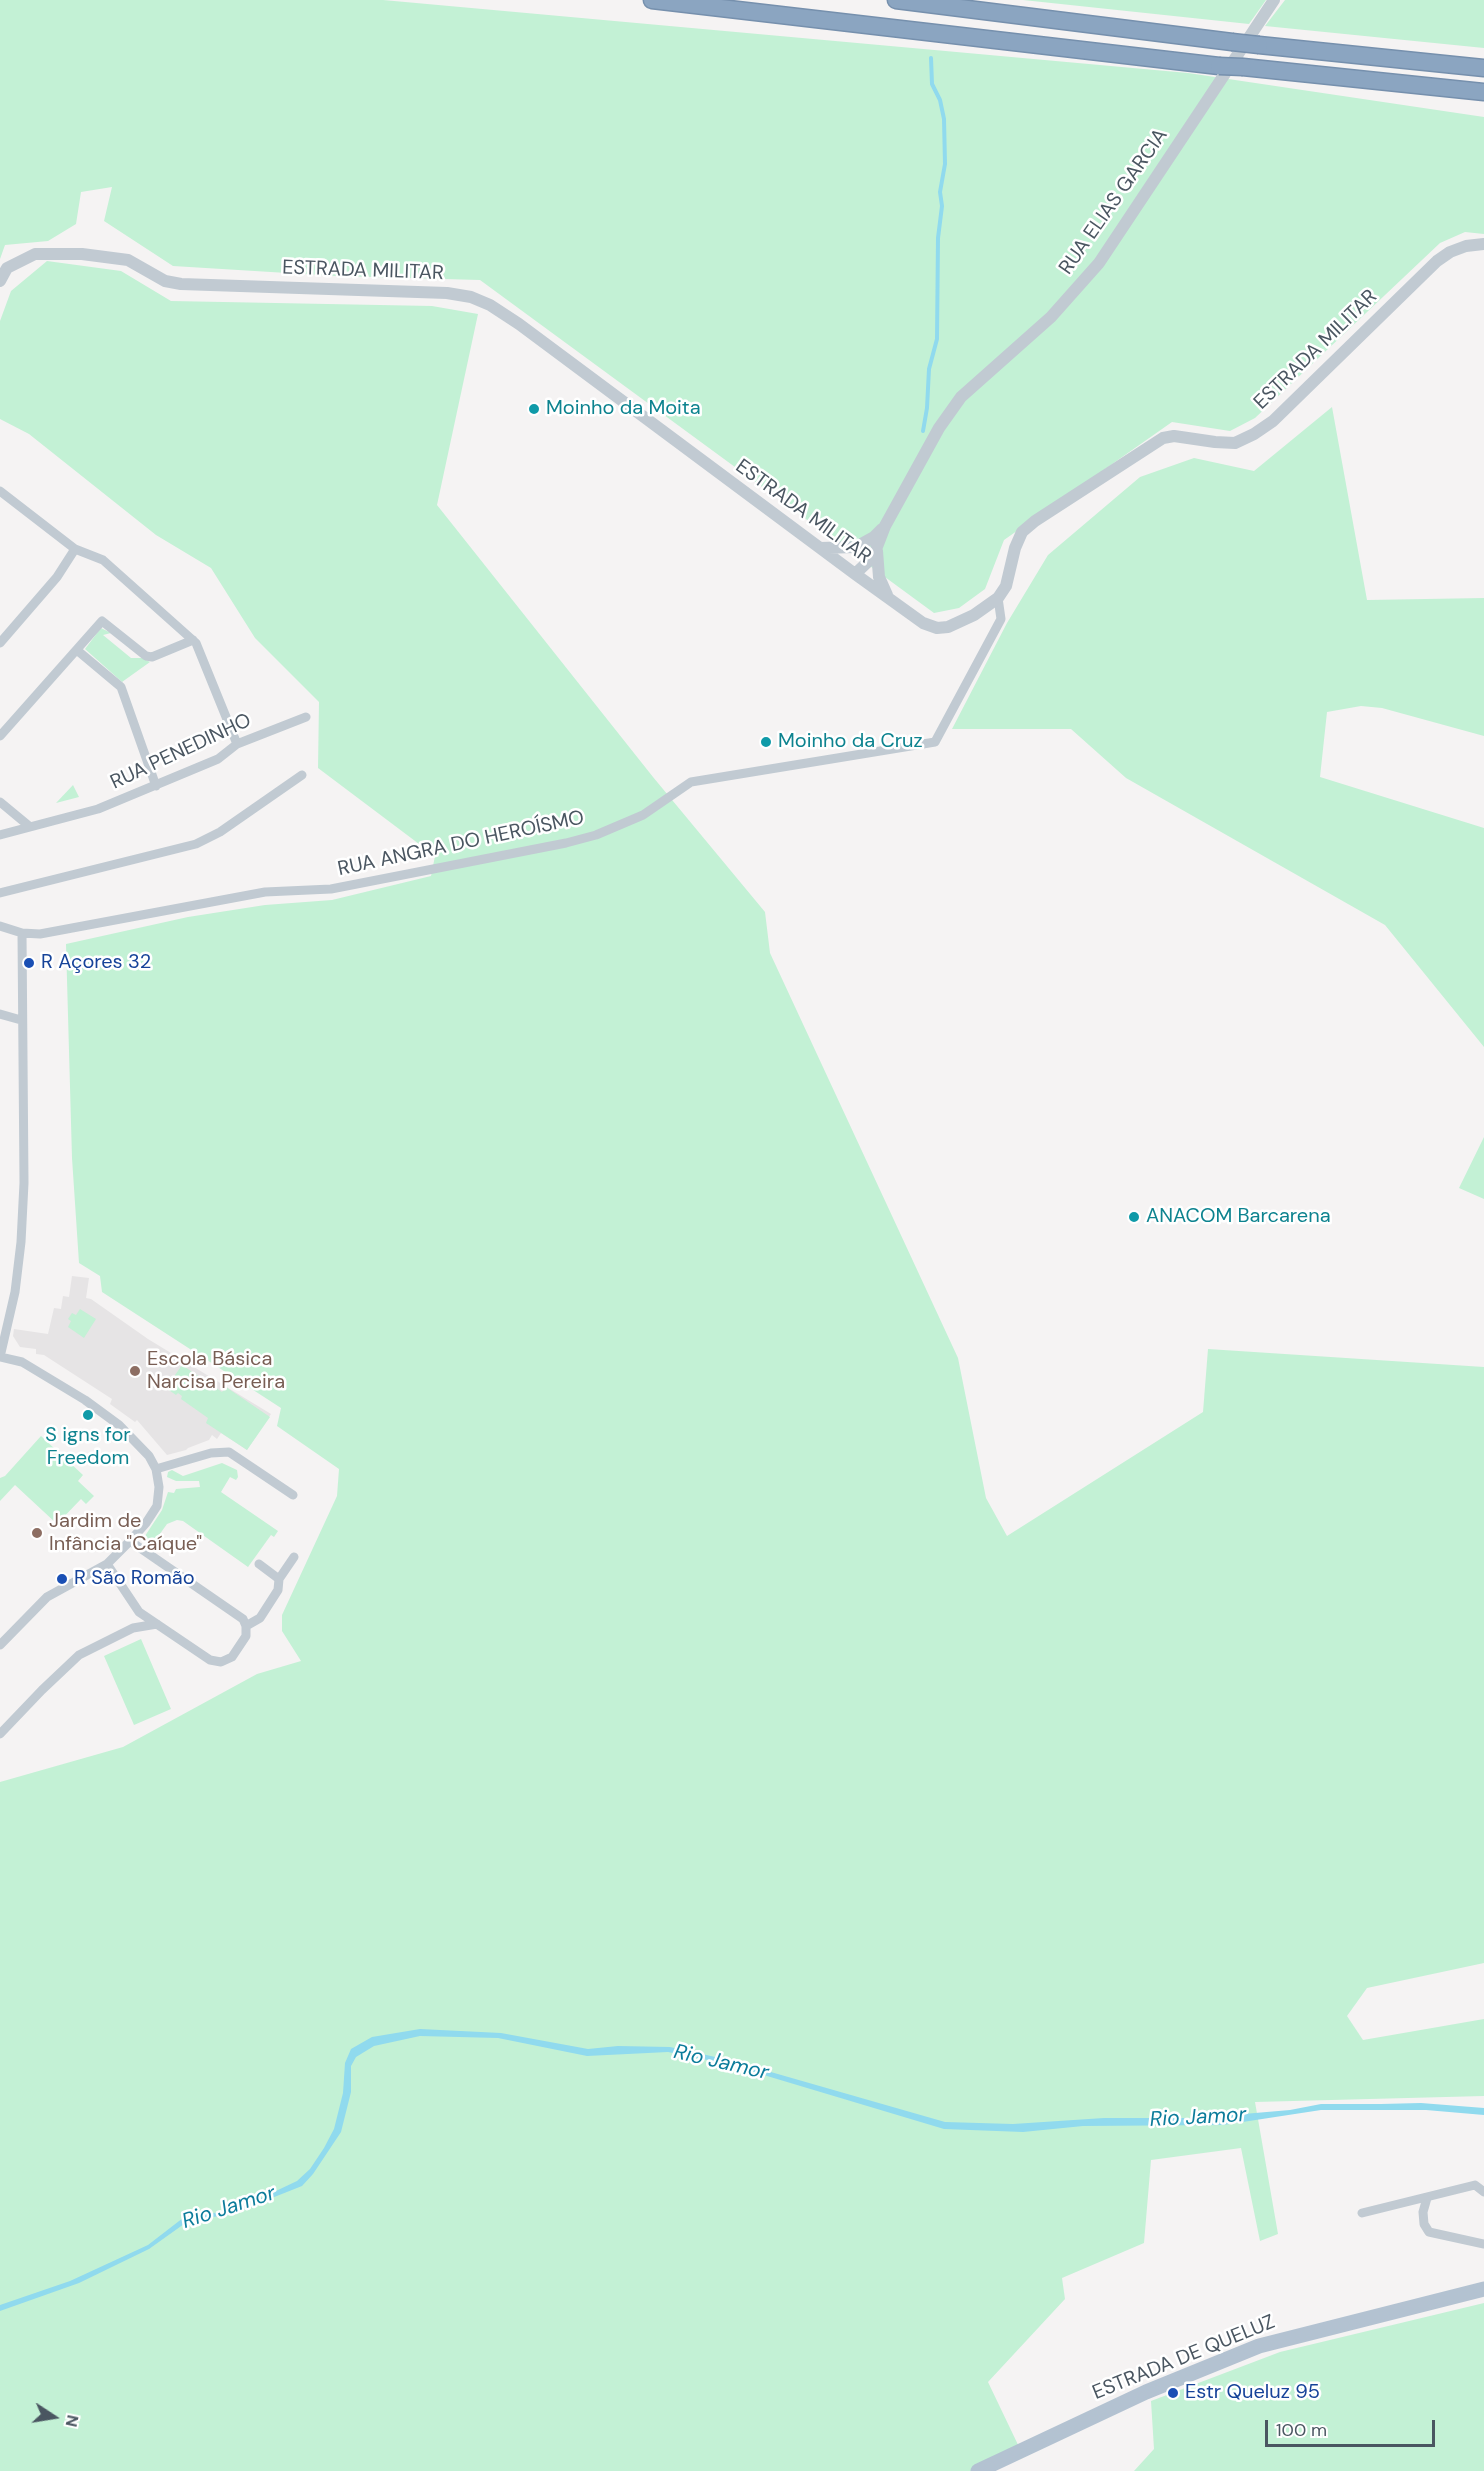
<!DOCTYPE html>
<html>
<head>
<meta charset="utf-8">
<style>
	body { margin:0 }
	#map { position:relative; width:1484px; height:2471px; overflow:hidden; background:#f5f3f3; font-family:"DM Sans",sans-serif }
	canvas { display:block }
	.north { position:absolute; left:24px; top:2387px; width:60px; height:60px; -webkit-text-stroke:4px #fff; paint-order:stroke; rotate:102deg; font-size:16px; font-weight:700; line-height:24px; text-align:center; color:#4a5661 }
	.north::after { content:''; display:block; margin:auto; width:21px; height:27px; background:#4a5661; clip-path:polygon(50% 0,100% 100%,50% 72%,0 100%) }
	.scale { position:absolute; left:1265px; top:2420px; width:170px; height:27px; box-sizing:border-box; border:3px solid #4a5661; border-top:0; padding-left:8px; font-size:18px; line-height:21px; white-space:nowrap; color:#4a5661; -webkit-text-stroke:4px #fff; paint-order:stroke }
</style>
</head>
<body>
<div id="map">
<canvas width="1484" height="2471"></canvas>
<div class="north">N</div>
<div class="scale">100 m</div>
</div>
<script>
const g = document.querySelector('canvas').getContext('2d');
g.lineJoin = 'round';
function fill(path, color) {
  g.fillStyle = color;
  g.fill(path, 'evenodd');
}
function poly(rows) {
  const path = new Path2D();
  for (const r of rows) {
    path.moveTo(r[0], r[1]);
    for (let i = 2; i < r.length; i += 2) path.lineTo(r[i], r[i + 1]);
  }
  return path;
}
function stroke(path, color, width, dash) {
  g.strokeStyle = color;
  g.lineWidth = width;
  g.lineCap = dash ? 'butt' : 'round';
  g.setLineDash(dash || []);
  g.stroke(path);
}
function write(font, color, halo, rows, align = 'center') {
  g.font = font + ' "DM Sans",sans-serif';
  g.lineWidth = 5;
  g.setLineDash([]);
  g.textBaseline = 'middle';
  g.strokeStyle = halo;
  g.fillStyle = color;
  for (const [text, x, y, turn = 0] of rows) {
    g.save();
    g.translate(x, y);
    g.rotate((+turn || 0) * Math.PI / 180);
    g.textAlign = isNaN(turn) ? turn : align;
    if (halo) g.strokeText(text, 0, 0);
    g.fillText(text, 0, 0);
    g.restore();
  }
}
const education = poly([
	[72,1276,89,1278,86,1298,91,1299,148,1339,271,1414,247,1450,221,1433,217,1439,212,1435,209,1440,188,1448,186,1450,167,1455,137,1420,135,1422,110,1404,112,1399,44,1355,36,1354,36,1349,20,1347,13,1336,14,1329,48,1334,54,1308,61,1309,63,1296,69,1297]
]);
const green = poly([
	[0,0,383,0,1188,73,1484,117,1484,234,1465,232,1440,243,1255,418,1230,431,1172,422,1004,540,985,589,959,608,934,613,480,280,336,276,173,266,104,221,112,187,81,192,76,224,48,241,5,245,0,259],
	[1023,0,1266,0,1249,24],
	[1285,0,1484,0,1484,48,1265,26],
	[47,261,121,271,171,301,432,306,478,314,437,505,653,777,765,912,770,953,958,1358,986,1498,1007,1536,1203,1412,1208,1349,1484,1367,1484,1963,1367,1988,1347,2016,1363,2040,1484,2019,1484,2096,1255,2102,1278,2234,1260,2241,1241,2148,1151,2160,1144,2243,1062,2278,1065,2299,988,2382,1021,2451,978,2471,0,2471,0,1782,123,1747,257,1674,301,1661,282,1631,282,1615,337,1496,339,1469,277,1426,281,1408,102,1292,100,1276,79,1263,72,1158,66,944,188,917,265,905,332,900,431,876,435,856,318,768,319,702,255,638,211,568,156,535,29,434,0,419,0,321,11,291],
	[1332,407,1367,600,1484,598,1484,736,1382,708,1361,706,1327,712,1320,777,1484,828,1484,1047,1385,925,1126,778,1071,729,952,729,1007,623,1048,555,1140,477,1194,458,1254,471],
	[101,628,111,633,103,635,131,658,142,658,150,662,122,682,85,649],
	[73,785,79,797,56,803],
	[1484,1137,1484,1199,1459,1188],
	[80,1309,96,1319,84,1338,68,1327,71,1321,68,1319,72,1313,76,1315],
	[182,1365,222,1392,226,1387,270,1417,247,1450,206,1423,208,1418,181,1399,182,1396,178,1393,176,1395,166,1388],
	[41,1436,83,1475,78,1481,94,1496,86,1504,81,1499,57,1524,15,1485,0,1501,0,1478,5,1476],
	[222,1463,237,1470,238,1477,236,1480,230,1477,221,1492,278,1531,274,1537,271,1535,248,1567,183,1521,177,1520,167,1524,152,1545,146,1544,143,1539,162,1510,168,1492,174,1493,176,1489,200,1487,199,1481,176,1481,167,1477,168,1472,172,1470,183,1476],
	[141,1639,171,1709,134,1725,104,1656],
	[1484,2303,1484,2471,1134,2471,1154,2449,1151,2401,1280,2352]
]);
const water = poly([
	[420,2029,501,2033,588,2049,618,2046,670,2047,729,2060,945,2122,1013,2124,1104,2118,1197,2118,1290,2110,1321,2104,1381,2104,1421,2103,1484,2108,1484,2115,1426,2110,1321,2110,1223,2125,1083,2126,1023,2132,944,2129,727,2064,668,2052,587,2056,498,2038,420,2036,374,2046,356,2057,351,2066,351,2092,341,2132,313,2174,302,2186,229,2215,196,2219,184,2224,149,2249,79,2283,0,2311,0,2305,70,2281,148,2245,183,2218,226,2211,259,2199,297,2181,310,2169,324,2148,334,2129,343,2093,345,2063,351,2049,372,2037]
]);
const stream = poly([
	[923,431,927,408,929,369,937,339,938,238,942,206,940,192,945,164,944,119,940,100,932,84,931,58]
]);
const minor = poly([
	[0,491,75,549,103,560,196,643,237,744],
	[0,643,57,577,75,549],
	[78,651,121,687,156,786],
	[0,736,102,621,146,656,152,657,193,640],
	[0,802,29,826],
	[0,835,98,809,218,759,237,744,306,717],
	[0,893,196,844,220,832,302,775],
	[0,926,22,933,40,934,265,892,331,889,566,843,596,835,643,815,691,782,935,742,1001,619,998,598],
	[0,1014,21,1020],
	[0,1357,22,1362,85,1400,119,1425,149,1456,156,1469,159,1487,157,1506,146,1523,130,1541,107,1564,47,1597,0,1645],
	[0,1357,15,1292,21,1242,24,1183,22,933],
	[156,1469,211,1453,229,1452,293,1495],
	[107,1564,139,1612,210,1660,221,1662,232,1657,246,1636,246,1626,243,1619,130,1541],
	[259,1564,279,1579],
	[246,1626,260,1618,278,1590,279,1579,294,1557],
	[0,1734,42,1690,79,1655,133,1628,157,1624],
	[1427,2198,1423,2212,1424,2224,1429,2232,1484,2244],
	[1362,2213,1475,2185,1484,2192]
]);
const tertiary = poly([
	[0,281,7,268,35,254,82,254,128,260,165,281,181,284,447,293,471,297,490,305,519,324,855,574,923,623,937,628,948,627,974,615,998,598,1006,586,1015,548,1022,532,1035,521,1163,438,1174,436,1215,442,1235,443,1254,434,1273,421,1437,261,1450,252,1466,246,1484,244],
	[820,548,856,547,874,537,882,529],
	[877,551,879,577,887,595],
	[855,574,873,557,885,526,939,428,961,397,1051,317,1099,263,1274,0]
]);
const primary = poly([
	[978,2471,1146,2392,1259,2346,1484,2289]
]);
const motorway = poly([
	[652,0,1219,66],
	[896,0,1232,42],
	[1259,45,1484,68],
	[1243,67,1484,92]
]);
const motorwayBridge = poly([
	[1232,42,1259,45],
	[1219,66,1243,67]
]);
const markers = [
	[534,409,6,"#0f9aa8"],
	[766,742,6,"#0f9aa8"],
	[29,963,6,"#1a4fb4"],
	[1134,1217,6,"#0f9aa8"],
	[135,1371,6,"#8d6e63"],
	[88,1415,6,"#0f9aa8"],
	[37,1533,6,"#8d6e63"],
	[62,1579,6,"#1a4fb4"],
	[1173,2393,6,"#1a4fb4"]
];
const streetNames = [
	["RUA ELIAS GARCIA",1114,202,-55],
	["ESTRADA MILITAR",363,271,2],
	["ESTRADA MILITAR",1316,350,-44],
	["ESTRADA MILITAR",803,512,36],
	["RUA PENEDINHO",181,752,-25],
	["RUA ANGRA DO HEROÍSMO",461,844,-12],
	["ESTRADA DE QUELUZ",1184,2358,-22]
];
const cultureNames = [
	["Moinho da Moita",546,409],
	["Moinho da Cruz",778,742],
	["ANACOM Barcarena",1146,1217],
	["S igns for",88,1436,"center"],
	["Freedom",88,1459,"center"]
];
const transitNames = [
	["R Açores 32",41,963],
	["R São Romão",74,1579],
	["Estr Queluz 95",1185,2393]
];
const educationNames = [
	["Escola Básica",147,1360],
	["Narcisa Pereira",147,1383],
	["Jardim de",49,1522],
	["Infância \"Caíque\"",49,1545]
];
const waterNames = [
	["Rio Jamor",721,2063,13],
	["Rio Jamor",1198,2118,-3],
	["Rio Jamor",229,2208,-18]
];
fill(education, '#e6e4e5');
fill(green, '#c3f1d5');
fill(water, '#90daee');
stroke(stream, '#90daee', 4);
stroke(motorway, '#7690ad', 19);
stroke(minor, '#c1cad2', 9);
stroke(tertiary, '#c1cad2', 12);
stroke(primary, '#b3c2d1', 15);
stroke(motorway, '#8ba5c1', 16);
stroke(motorwayBridge, '#7690ad', 19, []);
stroke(motorwayBridge, '#8ba5c1', 16);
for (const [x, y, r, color] of markers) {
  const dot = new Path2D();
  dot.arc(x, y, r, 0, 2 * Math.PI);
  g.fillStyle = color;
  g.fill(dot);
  stroke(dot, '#fff', 2);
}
write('20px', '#4a5661', '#fff', streetNames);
write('20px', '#0d838f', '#fff', cultureNames, 'left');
write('20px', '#164399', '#fff', transitNames, 'left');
write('20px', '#785e54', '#fff', educationNames, 'left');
write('italic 21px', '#0c7c9b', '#fff', waterNames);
</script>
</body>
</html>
